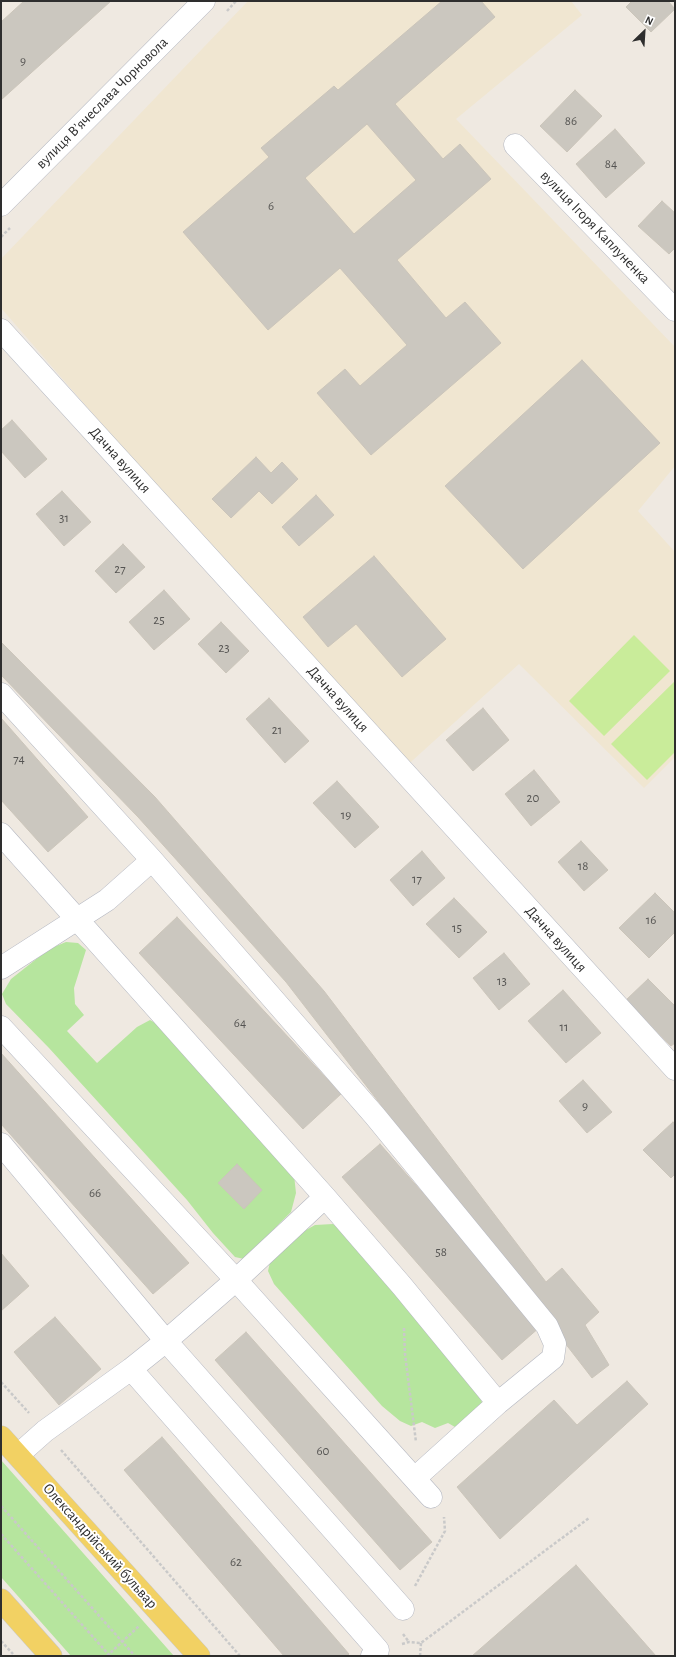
<!DOCTYPE html>
<html>
<head>
<meta charset="utf-8">
<style>
	body { margin:0 }
	#map { position:relative; width:676px; height:1657px; overflow:hidden; background:#efe9e1; font-family:"Alegreya Sans",sans-serif }
	canvas { display:block }
	.frame { position:absolute; inset:0; border:2px solid #2e2e2e; pointer-events:none }
	.north { position:absolute; left:624px; top:12px; width:40px; height:40px; -webkit-text-stroke:3px #fff; paint-order:stroke; rotate:25deg; font-size:11px; font-weight:700; line-height:16px; text-align:center; color:#2e2e2e }
	.north::after { content:''; display:block; margin:auto; width:14px; height:18px; background:#2e2e2e; clip-path:polygon(50% 0,100% 100%,50% 72%,0 100%) }
</style>
</head>
<body>
<div id="map">
<canvas width="676" height="1657"></canvas>
<div class="frame"></div>
<div class="north">N</div>
</div>
<script>
const g = document.querySelector('canvas').getContext('2d');
g.lineJoin = 'round';
function fill(path, color) {
  g.fillStyle = color;
  g.fill(path, 'evenodd');
}
function poly(rows) {
  const path = new Path2D();
  for (const r of rows) {
    path.moveTo(r[0], r[1]);
    for (let i = 2; i < r.length; i += 2) path.lineTo(r[i], r[i + 1]);
  }
  return path;
}
function stroke(path, color, width, dash) {
  g.strokeStyle = color;
  g.lineWidth = width;
  g.lineCap = dash ? 'butt' : 'round';
  g.setLineDash(dash || []);
  g.stroke(path);
}
function write(font, color, halo, rows, align = 'center') {
  g.font = font + ' "Alegreya Sans",sans-serif';
  g.lineWidth = 4;
  g.setLineDash([]);
  g.textBaseline = 'middle';
  g.strokeStyle = halo;
  g.fillStyle = color;
  for (const [text, x, y, turn = 0] of rows) {
    g.save();
    g.translate(x, y);
    g.rotate((+turn || 0) * Math.PI / 180);
    g.textAlign = isNaN(turn) ? turn : align;
    if (halo) g.strokeText(text, 0, 0);
    g.fillText(text, 0, 0);
    g.restore();
  }
}
const education = poly([
	[248,1,571,1,582,15,456,119,675,347,675,466,638,511,675,552,675,757,644,788,519,664,402,770,1,308,1,259]
]);
const green = poly([
	[66,942,78,943,86,950,74,988,75,1004,84,1015,67,1031,97,1063,137,1027,150,1020,159,1025,294,1175,296,1193,291,1212,244,1259,235,1257,213,1233,187,1200,49,1048,6,1004,2,994,11,979,49,949],
	[333,1224,348,1235,475,1388,485,1408,455,1427,448,1423,435,1428,422,1422,411,1426,400,1421,382,1406,274,1284,268,1271,271,1258,290,1239,315,1225],
	[1,1460,174,1656,71,1656,1,1577]
]);
const pitch = poly([
	[634,635,670,671,604,736,569,701],
	[675,681,675,752,647,780,611,744]
]);
const building = poly([
	[24,1,111,1,1,100,1,22,24,1],
	[442,1,481,1,495,17,395,104,443,159,460,144,491,179,397,260,446,318,465,302,501,343,371,455,317,393,345,369,360,386,407,345,340,268,268,330,183,232,269,157,261,148,334,86,338,90,442,1],
	[367,124,416,180,354,234,305,178,367,124],
	[632,1,668,1,675,9,651,32,626,7,632,1],
	[575,90,602,116,567,152,540,126,575,90],
	[615,129,645,163,606,198,576,164,615,129],
	[662,201,675,213,675,248,669,254,638,226,662,201],
	[582,360,660,443,523,569,445,486,582,360],
	[12,420,47,459,25,478,1,451,1,430,12,420],
	[256,457,271,473,282,462,298,479,272,504,259,491,231,518,212,499,256,457],
	[62,491,91,522,64,546,36,514,62,491],
	[316,495,334,515,299,546,282,527,316,495],
	[123,544,145,567,116,593,95,571,123,544],
	[374,556,446,639,402,677,356,624,328,647,303,617,374,556],
	[164,590,190,619,154,650,129,622,164,590],
	[221,622,249,651,226,673,198,644,221,622],
	[1,642,155,797,324,991,546,1282,562,1268,599,1312,585,1325,609,1365,592,1378,286,982,138,817,1,675,1,642],
	[269,698,309,741,285,763,246,719,269,698],
	[483,708,509,740,473,771,446,740,483,708],
	[1,718,88,817,48,852,1,800,1,718],
	[534,770,560,802,531,826,505,794,534,770],
	[337,781,379,827,355,848,313,803,337,781],
	[581,841,608,870,584,891,558,862,581,841],
	[422,851,445,878,413,906,390,880,422,851],
	[655,893,675,913,675,932,649,958,619,928,655,893],
	[454,898,487,932,459,958,426,924,454,898],
	[177,917,341,1094,303,1129,139,953,177,917],
	[504,953,530,984,499,1010,473,978,504,953],
	[648,979,675,1006,675,1043,671,1046,626,1000,648,979],
	[563,990,601,1033,566,1063,528,1021,563,990],
	[1,1053,189,1263,153,1294,1,1124,1,1053],
	[583,1080,612,1112,587,1133,559,1101,583,1080],
	[673,1122,675,1124,675,1174,671,1178,643,1150,673,1122],
	[380,1144,540,1327,502,1360,342,1177,380,1144],
	[237,1164,262,1190,244,1209,218,1183,237,1164],
	[1,1253,29,1286,1,1311,1,1253],
	[55,1317,101,1369,59,1405,14,1352,55,1317],
	[246,1332,432,1542,400,1570,215,1360,246,1332],
	[627,1381,648,1404,500,1539,457,1487,554,1400,577,1425,627,1381],
	[162,1437,349,1654,347,1656,284,1656,124,1470,162,1437],
	[576,1565,656,1656,472,1656,576,1565]
]);
const path = poly([
	[227,11,236,1],
	[1,237,10,228],
	[404,1328,405,1354,416,1442],
	[1,1382,29,1413],
	[61,1450,240,1656],
	[1,1506,135,1656],
	[1,1534,110,1656],
	[415,1586,445,1531,444,1517],
	[403,1634,409,1642],
	[1,1641,13,1654],
	[402,1644,409,1642,421,1643,589,1518],
	[107,1656,139,1626],
	[420,1656,421,1643]
]);
const minor = poly([
	[515,145,675,310],
	[1,205,204,1],
	[1,330,675,1069],
	[1,694,152,860,375,1116,547,1326,555,1344,553,1358,498,1403,402,1286,325,1197,1,834],
	[1,968,107,900,152,860],
	[1,1027,236,1280,431,1497],
	[1,1144,166,1341,403,1609],
	[131,1369,378,1650,372,1656],
	[18,1455,45,1431,131,1369,166,1341,236,1280,325,1197],
	[415,1478,498,1403]
]);
const major = poly([
	[1,1437,199,1656],
	[1,1600,51,1656]
]);
const numberNames = [
	["9",23,61],
	["86",571,121],
	["84",611,164],
	["6",271,206],
	["31",64,518],
	["27",120,569],
	["25",159,620],
	["23",224,648],
	["21",277,730],
	["74",19,759],
	["20",533,798],
	["19",346,815],
	["18",583,866],
	["17",417,879],
	["16",651,920],
	["15",457,928],
	["13",502,981],
	["64",240,1023],
	["11",564,1027],
	["9",585,1106],
	["66",95,1193],
	["58",441,1252],
	["60",323,1451],
	["62",236,1562]
];
const streetNames = [
	["вулиця Вʼячеслава Чорновола",102,103,-45],
	["вулиця Ігоря Каплуненка",595,227,46],
	["Дачна вулиця",120,460,48],
	["Дачна вулиця",338,699,48],
	["Дачна вулиця",556,939,48],
	["Олександрійський бульвар",100,1546,48]
];
fill(education, '#f0e6d1');
fill(green, '#b6e59e');
fill(pitch, '#c9ec9a');
fill(building, '#cbc7bf');
stroke(building, '#cbc5ba', 1);
stroke(minor, '#b4b7c1', 23);
stroke(major, '#c9c9c9', 23);
stroke(path, '#c9c9c9', 2.5, [3, 2]);
stroke(minor, '#fff', 22);
stroke(major, '#f2d163', 22);
write('13px', '#555452', null, numberNames);
write('15px', '#2e2e2e', '#fff', streetNames);
</script>
</body>
</html>
